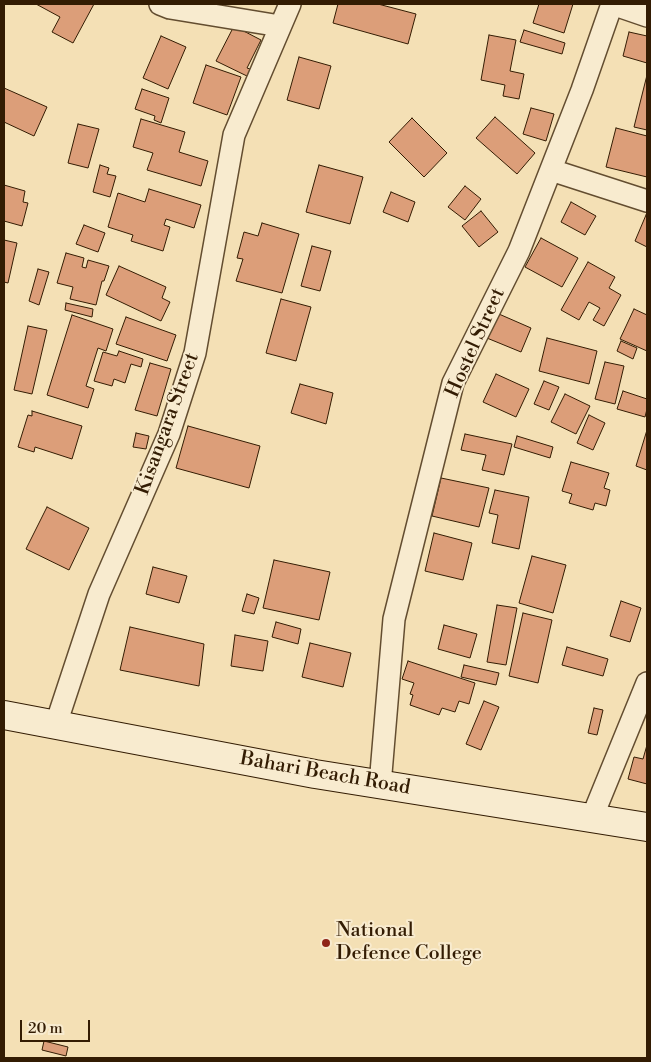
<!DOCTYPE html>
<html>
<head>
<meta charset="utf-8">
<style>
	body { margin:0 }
	#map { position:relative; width:651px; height:1062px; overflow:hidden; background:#f4e0b5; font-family:"Libre Bodoni",serif }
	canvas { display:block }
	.frame { position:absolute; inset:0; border:5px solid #331c03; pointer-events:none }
	.scale { position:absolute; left:20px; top:1020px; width:70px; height:22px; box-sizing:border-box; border:2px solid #331c03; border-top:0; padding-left:6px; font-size:15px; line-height:18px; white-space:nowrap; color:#331c03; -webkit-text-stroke:4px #f8ebcf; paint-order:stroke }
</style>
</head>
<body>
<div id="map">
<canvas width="651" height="1062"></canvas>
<div class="frame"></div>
<div class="scale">20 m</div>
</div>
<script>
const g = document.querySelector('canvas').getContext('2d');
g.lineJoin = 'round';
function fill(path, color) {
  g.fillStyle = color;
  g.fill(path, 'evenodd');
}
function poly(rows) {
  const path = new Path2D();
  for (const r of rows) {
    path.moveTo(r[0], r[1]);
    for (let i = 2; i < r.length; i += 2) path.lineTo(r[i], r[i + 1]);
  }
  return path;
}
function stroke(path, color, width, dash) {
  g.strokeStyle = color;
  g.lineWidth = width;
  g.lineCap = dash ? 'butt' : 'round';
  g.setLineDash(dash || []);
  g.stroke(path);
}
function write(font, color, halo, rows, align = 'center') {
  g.font = font + ' "Libre Bodoni",serif';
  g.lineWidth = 4;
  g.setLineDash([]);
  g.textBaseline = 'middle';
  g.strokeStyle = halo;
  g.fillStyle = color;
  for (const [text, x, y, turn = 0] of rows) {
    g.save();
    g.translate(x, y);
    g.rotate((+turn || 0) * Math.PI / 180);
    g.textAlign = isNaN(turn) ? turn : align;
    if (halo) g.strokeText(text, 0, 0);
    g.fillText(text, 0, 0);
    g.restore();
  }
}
const building = poly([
	[36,4,94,4,73,43,52,32,60,17,36,4],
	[338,4,378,4,416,14,408,44,333,23,338,4],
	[539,4,573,4,564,33,533,23,539,4],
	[234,26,261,40,247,68,253,70,249,77,216,61,234,26],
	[524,30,565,43,562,54,520,42,524,30],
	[629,32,647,36,647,63,623,56,629,32],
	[489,35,516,40,510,71,524,74,519,99,503,96,505,85,481,80,489,35],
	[161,36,186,47,168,89,143,78,161,36],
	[299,57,331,66,319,109,287,100,299,57],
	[206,65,241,77,227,115,193,103,206,65],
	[647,75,647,130,634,127,647,75],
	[4,88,47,107,34,136,4,122,4,88],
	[142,89,169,98,161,123,154,120,155,116,135,109,142,89],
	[531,108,554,114,546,141,523,134,531,108],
	[495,117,535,153,517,174,476,138,495,117],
	[412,118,447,153,424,177,389,142,412,118],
	[141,119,185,132,179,152,208,161,201,186,147,170,153,153,133,147,141,119],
	[78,124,99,129,88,168,68,163,78,124],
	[616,128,647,136,647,177,606,167,616,128],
	[100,165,109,168,107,174,116,176,110,197,93,192,100,165],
	[319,165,363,177,350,224,306,212,319,165],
	[4,185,25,191,23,202,28,203,22,226,4,221,4,185],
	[465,186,481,199,465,220,448,207,465,186],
	[149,189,201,205,194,228,166,219,164,225,170,227,163,251,131,241,133,235,108,227,118,193,145,202,149,189],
	[391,192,415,202,408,222,383,212,391,192],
	[571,202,596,216,585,235,561,222,571,202],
	[481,211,498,232,479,247,462,226,481,211],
	[646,215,647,216,647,247,635,241,646,215],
	[262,223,299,234,282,293,236,281,243,259,237,258,244,232,258,236,262,223],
	[84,225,105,233,98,252,76,244,84,225],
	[541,238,578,258,562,287,525,267,541,238],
	[4,240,17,243,8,283,4,282,4,240],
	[312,246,331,251,320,291,301,286,312,246],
	[66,253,84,258,82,267,86,268,88,260,109,266,104,281,102,281,96,305,70,299,73,287,57,283,66,253],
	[588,262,615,277,609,288,621,295,604,326,593,320,600,308,589,302,579,320,561,310,588,262],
	[119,266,166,287,162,298,170,302,161,321,106,295,119,266],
	[38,269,49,272,39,305,29,301,38,269],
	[281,299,311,307,296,361,266,353,281,299],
	[66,303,93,309,92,317,65,310,66,303],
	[634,309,647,315,647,351,620,339,634,309],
	[492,311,531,328,521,352,482,336,492,311],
	[72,315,113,329,106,351,98,348,86,386,94,389,88,408,47,395,72,315],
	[126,317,176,335,167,361,116,344,126,317],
	[28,326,47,330,32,394,14,390,28,326],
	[547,338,597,351,589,384,539,371,547,338],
	[621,341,637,348,633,359,617,351,621,341],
	[119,351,143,359,141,367,131,364,125,383,114,379,112,386,94,381,103,352,117,356,119,351],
	[605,362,624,366,615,404,595,399,605,362],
	[150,363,171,369,157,416,135,410,150,363],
	[496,374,529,389,516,417,483,402,496,374],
	[544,381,559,387,549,410,534,404,544,381],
	[300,384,333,393,326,424,291,413,300,384],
	[623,391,647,399,647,409,645,417,617,409,623,391],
	[565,394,590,406,576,434,551,422,565,394],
	[32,411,82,426,72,459,35,447,34,452,18,447,28,415,32,416,32,411],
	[589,415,605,423,593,450,577,443,589,415],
	[188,426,260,446,249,488,176,468,188,426],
	[647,430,647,470,636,466,647,430],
	[136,433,149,436,146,449,133,447,136,433],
	[465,434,512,444,504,475,482,470,486,455,461,450,465,434],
	[517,436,553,447,550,458,514,447,517,436],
	[571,462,609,473,604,488,610,490,606,506,595,503,593,510,569,503,572,494,562,491,571,462],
	[441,478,489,488,479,527,432,516,441,478],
	[495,490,529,497,519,549,492,543,498,515,489,513,495,490],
	[47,507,89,528,69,570,26,549,47,507],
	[434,533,472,543,463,580,425,571,434,533],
	[532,556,566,565,553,613,519,603,532,556],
	[274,560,330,572,319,620,263,608,274,560],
	[153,567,187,576,179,603,146,594,153,567],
	[247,594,259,598,254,614,242,611,247,594],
	[621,601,641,608,630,642,610,636,621,601],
	[497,605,517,608,506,665,487,662,497,605],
	[523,613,552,620,538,683,509,676,523,613],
	[276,622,301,629,298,644,272,637,276,622],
	[444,625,477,634,470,658,438,649,444,625],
	[130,627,204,644,199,686,120,670,130,627],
	[235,635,268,641,263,671,231,666,235,635],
	[310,643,351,653,343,687,302,677,310,643],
	[567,647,608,659,603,676,562,665,567,647],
	[408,661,475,683,469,704,459,701,455,712,442,708,439,715,410,705,413,695,410,694,414,683,402,679,408,661],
	[464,665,499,673,496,685,461,677,464,665],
	[484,701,499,707,481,750,466,744,484,701],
	[594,708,603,710,597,735,588,733,594,708],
	[647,745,647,784,628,779,634,757,643,759,647,745],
	[44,1041,68,1047,66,1056,42,1050,44,1041]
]);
const street = poly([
	[160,4,170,8,280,26],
	[612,4,647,16],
	[551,170,647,201],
	[56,724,99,594,169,434,195,353,234,135,290,4],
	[380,785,394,619,453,383,519,251,582,90,612,4],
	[591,820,647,683]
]);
const secondary = poly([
	[4,715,315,774,647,827]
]);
const markers = [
	[326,943,5,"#8f2418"]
];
const streetNames = [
	["Hostel Street",476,343,-66],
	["Kisangara Street",168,424,-70],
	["Bahari Beach Road",325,774,10]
];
const poiNames = [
	["National",336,931],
	["Defence College",336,954]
];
fill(building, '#dc9e79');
stroke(building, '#331c03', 1);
stroke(street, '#634d30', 24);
stroke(secondary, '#331c03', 30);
stroke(street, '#f8ebcf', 21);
stroke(secondary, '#f8ebcf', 28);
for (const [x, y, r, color] of markers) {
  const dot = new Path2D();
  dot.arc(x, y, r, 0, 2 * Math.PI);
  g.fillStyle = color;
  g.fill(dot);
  stroke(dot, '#f8ebcf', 2);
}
write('20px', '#331c03', '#f8ebcf', streetNames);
write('20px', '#331c03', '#f8ebcf', poiNames, 'left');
</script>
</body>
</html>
